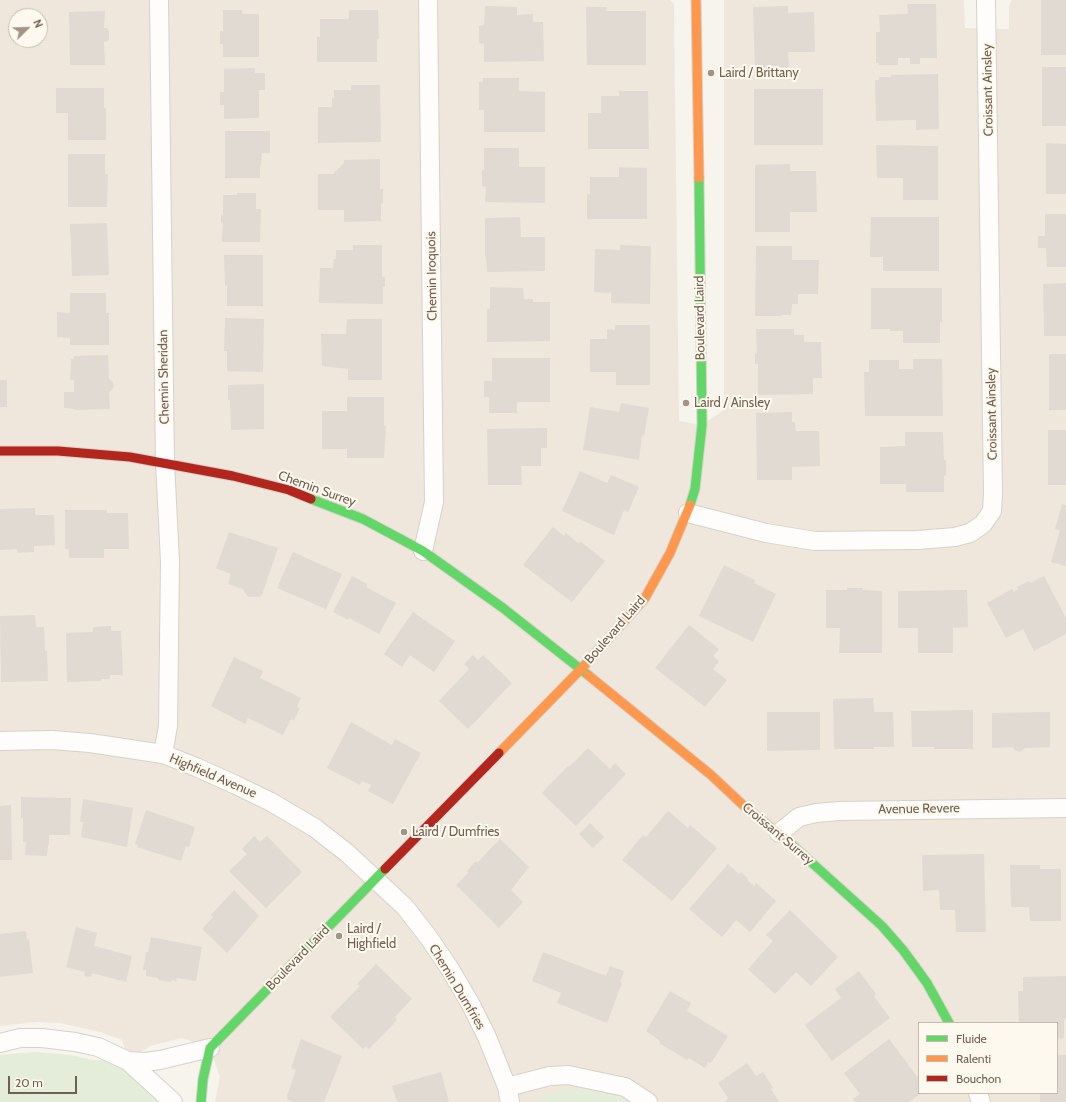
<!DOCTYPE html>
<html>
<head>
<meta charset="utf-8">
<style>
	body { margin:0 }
	#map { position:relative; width:1066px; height:1102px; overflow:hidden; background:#f7f4ed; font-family:Cabin,sans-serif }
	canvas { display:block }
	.legend { position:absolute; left:918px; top:1022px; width:140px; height:72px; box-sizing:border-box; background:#fef9ef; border:1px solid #c6bbaf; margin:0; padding:5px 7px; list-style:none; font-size:12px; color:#735f4f }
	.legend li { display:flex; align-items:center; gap:8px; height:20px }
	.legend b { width:20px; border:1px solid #c6bbaf }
	.north { position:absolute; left:8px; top:8px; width:40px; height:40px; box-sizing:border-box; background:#fef9ef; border:1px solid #c6bbaf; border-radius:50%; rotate:67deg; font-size:11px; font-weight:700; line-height:16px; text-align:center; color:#735f4f }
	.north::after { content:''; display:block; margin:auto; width:14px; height:18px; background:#a19386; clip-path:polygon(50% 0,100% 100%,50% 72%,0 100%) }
	.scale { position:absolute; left:8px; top:1076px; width:69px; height:18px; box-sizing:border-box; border:2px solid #735f4f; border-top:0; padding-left:5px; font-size:12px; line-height:14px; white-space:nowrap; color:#735f4f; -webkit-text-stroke:3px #fef9ef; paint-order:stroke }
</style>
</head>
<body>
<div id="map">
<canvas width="1066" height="1102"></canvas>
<ul class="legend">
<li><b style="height:5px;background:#63d668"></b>Fluide</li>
<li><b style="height:5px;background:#ff974d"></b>Ralenti</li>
<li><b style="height:5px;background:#b3261e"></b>Bouchon</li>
</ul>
<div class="north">N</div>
<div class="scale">20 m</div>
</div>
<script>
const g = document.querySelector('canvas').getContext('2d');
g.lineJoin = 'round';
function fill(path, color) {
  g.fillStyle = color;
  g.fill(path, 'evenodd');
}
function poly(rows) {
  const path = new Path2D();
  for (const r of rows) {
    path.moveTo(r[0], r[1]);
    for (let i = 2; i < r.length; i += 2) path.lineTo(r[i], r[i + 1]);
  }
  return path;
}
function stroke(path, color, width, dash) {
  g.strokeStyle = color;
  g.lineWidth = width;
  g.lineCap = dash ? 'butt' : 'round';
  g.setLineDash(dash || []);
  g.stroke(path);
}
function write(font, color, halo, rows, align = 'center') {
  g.font = font + ' Cabin,sans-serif';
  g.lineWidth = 4;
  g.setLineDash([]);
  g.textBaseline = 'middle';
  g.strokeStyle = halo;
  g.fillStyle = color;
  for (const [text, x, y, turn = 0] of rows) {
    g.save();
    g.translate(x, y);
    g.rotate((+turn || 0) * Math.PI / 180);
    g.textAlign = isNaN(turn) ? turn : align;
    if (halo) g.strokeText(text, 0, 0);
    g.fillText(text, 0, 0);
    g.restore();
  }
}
const residential = poly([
	[0,0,670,0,674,4,679,421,702,425,724,410,724,0,964,0,965,28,1009,29,1009,6,1012,0,1066,0,1066,1102,215,1102,220,1077,210,1048,182,1038,150,1046,128,1061,122,1040,100,1032,61,1023,37,1022,0,1026],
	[16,16,40,16,40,40,16,40],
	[919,1023,1057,1023,1057,1093,919,1093]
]);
const green = poly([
	[36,1052,70,1055,93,1060,128,1061,138,1083,161,1102,0,1102,0,1055],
	[625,1087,648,1102,538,1102,544,1096,558,1093,558,1089,570,1090]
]);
const building = poly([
	[1041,0,1066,0,1066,55,1041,55],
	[907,4,936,4,937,58,920,58,920,64,910,64,910,58,898,58,898,65,879,65,879,63,876,63,876,32,880,32,879,15,908,14],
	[485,6,517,7,517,15,533,14,533,22,543,22,544,61,484,62,484,44,479,43,479,26,484,25],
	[788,6,788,13,814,12,815,52,788,52,789,67,755,68,753,7],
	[586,7,607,7,606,11,646,11,646,65,587,65],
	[223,10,242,10,242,14,259,14,259,57,223,57,223,44,220,44,220,31,223,31],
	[349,10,378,10,379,39,377,39,377,62,317,62,317,37,320,37,320,19,349,19],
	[105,11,104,28,107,28,109,31,109,39,108,41,104,42,105,65,70,65,69,12],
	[1042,67,1066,67,1066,126,1042,126],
	[255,68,255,73,265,73,265,90,259,90,259,118,224,119,224,105,220,105,220,92,224,92,224,69],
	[938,74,939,129,916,130,916,120,876,121,875,80,879,80,879,77,891,77,891,75],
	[483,78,519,78,519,91,545,92,545,132,484,132,484,110,479,110,479,82,483,82],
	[351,85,380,85,381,142,318,143,318,107,332,107,332,98,334,98,334,90,351,90],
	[56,88,104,88,104,108,106,108,106,140,68,140,68,113,56,113],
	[754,89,823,89,823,145,754,145],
	[619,91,648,91,649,149,588,149,588,113,601,113,601,96,619,96],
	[225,131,270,131,270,153,262,153,261,165,260,165,260,178,225,178],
	[1046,143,1066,144,1066,194,1046,194],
	[876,145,938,146,938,200,903,200,903,178,877,178],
	[484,148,519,148,519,167,545,167,545,203,485,202,486,187,482,186,482,170,484,170],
	[68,154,105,154,105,174,108,174,107,207,68,207],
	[380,159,380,189,383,189,383,203,381,204,381,221,344,222,344,210,318,210,318,174,333,174,344,163,344,160],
	[790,164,790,171,816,171,817,212,790,212,790,232,755,232,755,165],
	[619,167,647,168,647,219,587,219,587,194,590,194,590,177,619,177],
	[237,193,256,193,256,209,261,209,260,242,222,242,223,223,221,223,221,215,223,215,223,195,237,195],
	[1045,214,1066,214,1066,267,1047,267,1046,248,1038,248,1038,236,1045,236],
	[520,217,521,237,545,237,545,271,487,272,486,257,485,256,485,218],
	[871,217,939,217,939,271,883,271,883,257,870,257],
	[107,223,109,275,72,276,70,224],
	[353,245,382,245,382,277,385,277,385,287,383,287,383,304,319,303,320,268,333,268,334,259,336,259,336,250,353,250],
	[620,245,651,246,650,304,611,303,611,293,594,292,595,249,620,250],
	[756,246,792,246,792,260,819,260,818,294,798,294,798,304,792,304,791,315,782,315,782,316,755,316],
	[224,255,263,255,263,306,227,306,227,286,225,286],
	[1066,283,1066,336,1044,336,1043,284],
	[490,287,523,288,524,299,533,299,533,302,550,302,550,341,487,342,487,309,490,309],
	[871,288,942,288,942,322,940,322,940,343,903,343,903,331,890,331,890,329,871,329],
	[70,293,106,293,106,313,109,313,109,345,70,345,70,338,57,337,57,312,70,313],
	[225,318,264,319,263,372,227,371,227,351,224,351],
	[347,319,382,319,382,380,348,380,348,369,322,366,321,334,346,334],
	[615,325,650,325,650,385,616,385,616,372,590,372,590,339,607,339,607,329,615,330],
	[756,329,794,329,794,335,804,335,804,342,821,342,822,378,813,378,813,394,758,395,758,364,755,364,755,353,757,353],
	[1049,354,1066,354,1066,410,1049,410],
	[108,355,109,379,112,381,114,386,112,390,109,392,110,409,74,410,75,409,64,408,64,392,74,392,74,380,70,380,71,359,74,359,74,356],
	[492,358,550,358,550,402,517,402,517,413,489,413,489,397,484,397,484,381,492,381],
	[913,359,942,359,943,416,865,416,864,372,869,372,869,360,899,360,899,369,913,369],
	[0,380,7,380,7,407,0,407],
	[264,384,264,429,231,430,230,400,228,400,228,385],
	[347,397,384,397,384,426,386,426,384,458,347,458,347,449,322,449,322,411,347,411],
	[621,403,649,408,644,436,642,435,639,460,583,450,590,407,619,412],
	[792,412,792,422,795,422,796,431,819,431,820,466,792,467,792,480,757,480,756,413],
	[547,428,547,448,541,448,541,466,521,466,522,485,488,485,487,429],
	[1048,430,1066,430,1066,485,1048,485],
	[905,432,943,432,944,460,946,460,946,476,944,475,944,492,906,492,906,484,880,484,880,447,905,446],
	[580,471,607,483,611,475,639,487,628,512,624,510,614,535,562,511],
	[1062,504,1066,505,1066,566,1051,562,1060,530,1055,529],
	[35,508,35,515,54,515,55,545,34,546,34,552,17,553,17,549,0,550,0,509],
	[65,510,107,510,107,513,128,513,129,549,104,549,104,558,69,558,69,549,65,549],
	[553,527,564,536,566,533,579,544,580,541,605,561,572,602,523,565],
	[229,532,278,548,262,595,259,597,249,597,246,594,243,589,228,584,231,574,216,568],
	[293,552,342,574,326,609,277,588],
	[724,565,755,580,754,583,776,594,753,642,699,616],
	[352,576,367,584,366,587,396,603,379,634,349,618,348,620,333,612],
	[1044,576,1066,618,1066,634,1034,651,1023,629,1006,638,987,603,1012,589,1014,592,1018,589,1017,587,1029,581,1030,583],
	[847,588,863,588,862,590,882,591,882,653,839,653,840,628,826,628,826,590,847,590],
	[967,590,968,627,953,628,953,653,918,653,918,628,898,628,898,591],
	[413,612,455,641,434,672,410,655,402,667,384,654],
	[35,615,36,627,44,627,45,651,47,651,48,681,1,682,0,616],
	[689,625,719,649,713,656,719,661,713,669,727,680,705,707,655,668],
	[111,626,111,631,121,631,123,675,110,675,110,679,101,679,101,681,67,682,66,633,93,632,93,627],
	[473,655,478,660,483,655,512,683,468,729,439,701,469,669,464,664],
	[234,657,263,671,260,678,301,698,297,707,300,708,294,720,291,719,283,735,248,718,245,724,211,706],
	[873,698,874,712,893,712,894,747,874,747,874,749,834,749,833,699],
	[973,710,973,749,934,749,934,747,912,747,911,711],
	[767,712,820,712,820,750,767,751],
	[1050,712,1050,747,1025,748,1020,752,1014,750,1013,747,992,748,992,713],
	[351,722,392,745,395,739,421,753,393,804,368,791,371,785,362,781,360,785,327,768],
	[588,748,610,769,615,763,626,774,576,826,542,793,568,766,569,767],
	[21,797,71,798,70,835,49,835,49,845,48,845,47,856,25,855,26,842,23,842,23,818,21,818],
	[83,799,133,808,127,847,81,837,83,822,80,822],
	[11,805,12,860,0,860,0,806],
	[146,810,195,827,189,847,186,846,181,861,137,847,138,845,135,844],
	[668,811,688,828,690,825,717,848,672,901,622,860,643,835,646,837],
	[590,823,604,837,593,848,579,834],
	[254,836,260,842,267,836,302,872,266,908,229,871,247,854,242,849],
	[500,839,529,867,511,890,523,902,499,928,456,885,468,873,467,871,476,861,477,863],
	[984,854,986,932,956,932,955,910,940,910,939,890,923,891,922,855],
	[728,864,739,874,741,872,748,879,747,880,754,886,756,883,776,901,750,932,736,920,722,937,689,909],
	[1010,865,1040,865,1040,869,1061,869,1061,921,1030,921,1029,907,1011,907],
	[234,890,259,916,227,953,202,929,213,917,211,915],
	[790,910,838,957,811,986,796,972,775,994,748,969,773,941,766,935],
	[76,927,97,933,94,946,132,956,126,982,92,973,91,977,84,976,85,972,66,967],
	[26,931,27,939,29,939,33,973,0,977,0,934],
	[151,937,202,947,196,981,177,978,176,981,172,980,171,982,158,980,158,978,146,976,146,970,143,970,146,952,148,952],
	[543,952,606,976,610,966,624,971,620,982,622,983,607,1023,557,1003,561,993,532,981],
	[376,964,412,999,395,1017,397,1020,369,1049,366,1046,363,1049,330,1017,360,986,357,984],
	[859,971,876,994,874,996,890,1018,832,1061,805,1025,841,998,835,989],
	[1066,976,1066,1019,1064,1020,1064,1038,1057,1039,1057,1023,1019,1023,1018,991,1023,991,1023,977],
	[670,991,691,1003,687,1011,728,1036,711,1063,708,1062,705,1068,689,1058,687,1060,659,1043,660,1041,646,1031],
	[301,1039,342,1056,324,1102,293,1102,288,1100,287,1096,296,1070,291,1068],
	[889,1039,919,1079,919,1093,921,1093,909,1102,855,1102,853,1099,860,1094,844,1073],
	[1057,1055,1066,1055,1066,1102,1040,1102,1040,1093,1057,1093],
	[747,1063,756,1076,763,1072,773,1088,771,1089,779,1102,726,1102,728,1098,718,1083],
	[441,1072,449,1102,397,1102,392,1086]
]);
const street = poly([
	[159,0,165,463,170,561,168,726,163,754],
	[688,513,766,533,815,541,918,540,955,537,970,533,983,524,992,511,993,493,986,0],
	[423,551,434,502,428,0],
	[0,741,52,740,90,743,163,754,196,767,236,785,271,802,315,828,347,853,405,907,429,938,450,969,470,1003,487,1037,507,1087,510,1102],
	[779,833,799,817,816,813,839,811,1066,808],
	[0,1043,20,1038,42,1038,75,1042,98,1047,128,1061,173,1102],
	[128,1061,145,1062,160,1060,210,1048],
	[507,1087,550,1076,568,1075,625,1087,648,1102],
	[978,1093,981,1102]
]);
const fast = poly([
	[311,499,363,519,423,551,503,608,588,675],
	[690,505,695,489,702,425,699,178],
	[791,844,882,926,903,950,927,983,949,1023],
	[201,1102,203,1079,210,1048,385,869]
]);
const slow = poly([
	[696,0,699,178],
	[588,675,711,775,744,806,791,844],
	[499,753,581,669,645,598,670,553,690,505]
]);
const jam = poly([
	[0,451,58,451,130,457,233,476,289,490,311,499],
	[385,869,499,753]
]);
const markers = [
	[711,73,4,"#a19386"],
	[686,403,4,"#a19386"],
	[404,832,4,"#a19386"],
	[339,936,4,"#a19386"]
];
const poiNames = [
	["Laird / Brittany",719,73],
	["Laird / Ainsley",694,403],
	["Laird / Dumfries",412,832],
	["Laird /",347,929],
	["Highfield",347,944]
];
const streetNames = [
	["Croissant Ainsley",988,90,-91],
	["Chemin Iroquois",432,276,-91],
	["Boulevard Laird",700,318,-91],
	["Chemin Sheridan",164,377,-91],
	["Croissant Ainsley",992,414,-91],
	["Chemin Surrey",317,489,20],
	["Boulevard Laird",615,630,-49],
	["Highfield Avenue",213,776,23],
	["Avenue Revere",919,809,-1],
	["Croissant Surrey",778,834,40],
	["Boulevard Laird",298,958,-46],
	["Chemin Dumfries",457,987,59]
];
fill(residential, '#efe7db');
fill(green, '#e3edd9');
fill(building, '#e0dad3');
stroke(street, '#d6d1cb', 20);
stroke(fast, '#d6d1cb', 11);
stroke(slow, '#d6d1cb', 11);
stroke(jam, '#d6d1cb', 11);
stroke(street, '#fefdfc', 18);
stroke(fast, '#63d668', 9);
stroke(slow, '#ff974d', 9);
stroke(jam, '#b3261e', 9);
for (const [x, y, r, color] of markers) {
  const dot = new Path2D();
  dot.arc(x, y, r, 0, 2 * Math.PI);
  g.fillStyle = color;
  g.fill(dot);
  stroke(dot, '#fef9ef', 1.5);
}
write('13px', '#735f4f', '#fef9ef', poiNames, 'left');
write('13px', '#735f4f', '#fef9ef', streetNames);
</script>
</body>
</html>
